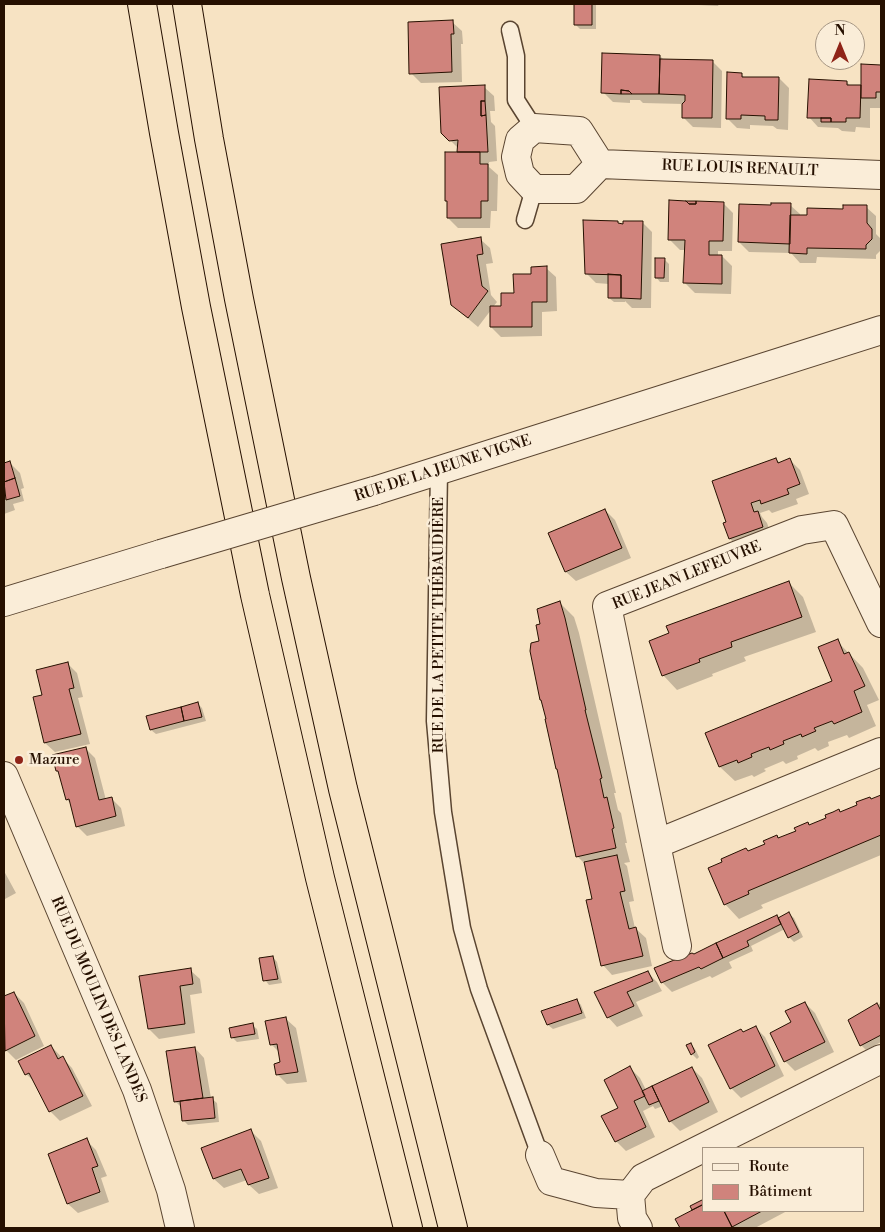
<!DOCTYPE html>
<html>
<head>
<meta charset="utf-8">
<style>
	body { margin:0 }
	#map { position:relative; width:885px; height:1232px; overflow:hidden; background:#f7e3c3; font-family:"Libre Bodoni",serif }
	canvas { display:block }
	.frame { position:absolute; inset:0; border:5px solid #261000; pointer-events:none }
	.legend { position:absolute; left:702px; top:1147px; width:162px; height:65px; box-sizing:border-box; background:#faedd8; border:1px solid #a59582; margin:0; padding:6px 9px; list-style:none; font-size:15px; color:#261000 }
	.legend li { display:flex; align-items:center; gap:10px; height:25px }
	.legend b { width:25px; border:1px solid #a59582 }
	.north { position:absolute; left:815px; top:20px; width:50px; height:50px; box-sizing:border-box; background:#faedd8; border:1px solid #a59582; border-radius:50%; rotate:0deg; font-size:14px; font-weight:700; line-height:20px; text-align:center; color:#261000 }
	.north::after { content:''; display:block; margin:auto; width:18px; height:22px; background:#8f2418; clip-path:polygon(50% 0,100% 100%,50% 72%,0 100%) }
</style>
</head>
<body>
<div id="map">
<canvas width="885" height="1232"></canvas>
<div class="frame"></div>
<ul class="legend">
<li><b style="height:6px;background:#faedd8"></b>Route</li>
<li><b style="height:14px;background:#d0837c"></b>Bâtiment</li>
</ul>
<div class="north">N</div>
</div>
<script>
const g = document.querySelector('canvas').getContext('2d');
g.lineJoin = 'round';
function fill(path, color) {
  g.fillStyle = color;
  g.fill(path, 'evenodd');
}
function poly(rows) {
  const path = new Path2D();
  for (const r of rows) {
    path.moveTo(r[0], r[1]);
    for (let i = 2; i < r.length; i += 2) path.lineTo(r[i], r[i + 1]);
  }
  return path;
}
function stroke(path, color, width, dash) {
  g.strokeStyle = color;
  g.lineWidth = width;
  g.lineCap = dash ? 'butt' : 'round';
  g.setLineDash(dash || []);
  g.stroke(path);
}
function write(font, color, halo, rows, align = 'center') {
  g.font = font + ' "Libre Bodoni",serif';
  g.lineWidth = 5;
  g.setLineDash([]);
  g.textBaseline = 'middle';
  g.strokeStyle = halo;
  g.fillStyle = color;
  for (const [text, x, y, turn = 0] of rows) {
    g.save();
    g.translate(x, y);
    g.rotate((+turn || 0) * Math.PI / 180);
    g.textAlign = isNaN(turn) ? turn : align;
    if (halo) g.strokeText(text, 0, 0);
    g.fillText(text, 0, 0);
    g.restore();
  }
}
const shadow = poly([
	[575,4,596,4,596,29,580,29,575,24],
	[679,4,719,4,718,6],
	[452,22,462,31,463,44,461,44,462,82,421,83,411,73],
	[660,56,664,60,713,62,722,71,721,128,693,127,683,117,683,104,643,103,640,100,630,100,630,103,613,102,603,92],
	[863,66,881,66,881,108,870,108,870,128,856,127,855,132,842,131,838,128,818,127,809,117,847,82,851,87,862,87],
	[741,74,745,78,779,78,789,88,788,130,777,129,773,126,750,125,750,129,737,128,727,118],
	[484,87,494,96,495,111,490,111,491,122,495,126,497,161,489,162,489,167,498,175,497,211,491,211,490,228,458,228,448,218,448,203,446,200,459,149,442,132],
	[723,203,733,213,732,251,718,251,718,256,722,256,732,266,731,294,695,293,685,283,686,250,680,250,670,240],
	[790,205,800,214,800,217,866,207,876,216,876,234,881,239,881,250,876,255,876,259,817,257,816,263,800,263,791,253,749,252,739,242,772,207],
	[617,222,620,225,642,222,652,232,651,308,632,308,625,301,625,302,614,302,609,298,609,284,596,283,586,273],
	[480,239,490,248,493,263,486,264,491,295,497,302,493,307,502,307,532,276,546,268,556,277,557,311,542,312,542,336,501,337,491,327,491,310,478,327,452,305],
	[664,259,669,264,669,282,660,282,656,277],
	[776,459,780,463,790,460,800,470,809,494,796,499,798,504,772,513,769,510,760,513,762,517,767,523,772,537,740,548,730,539,728,523],
	[10,463,20,473,24,488,21,489,24,501,13,504,15,510,4,514,4,464],
	[605,510,615,520,631,558,576,581,566,572],
	[789,583,803,597,816,632,744,657,746,661,712,674,713,676,677,690,663,675],
	[559,602,574,617,579,633,616,793,614,793,618,810,621,813,627,843,625,843,630,862,624,863,627,866,634,901,629,902,635,928,646,938,652,966,612,975,603,965,593,900,586,865,577,856,541,642,542,625],
	[837,641,863,668,879,700,867,705,876,726,849,738,847,735,828,742,829,746,818,751,815,748,797,756,798,759,786,764,783,761,764,769,766,771,754,777,752,775,735,781,720,767,707,734,833,681],
	[67,663,77,673,83,697,78,698,90,744,55,752,45,743,44,696],
	[198,704,202,708,206,721,156,734,151,730],
	[85,748,95,758,106,800,111,798,121,808,125,826,87,836,77,826,72,804,67,800,60,773,57,771],
	[881,796,881,855,761,905,763,908,739,919,725,904,749,852,767,844,777,837,780,839,797,832,808,824,810,826],
	[4,871,16,893,5,899,4,898],
	[789,914,794,918,803,937,794,942,789,937,785,929,751,946,753,951,729,962,732,968,712,978,710,976,672,992,662,982,656,969,694,956],
	[273,957,277,962,282,983,269,985,265,980],
	[190,970,200,979,202,993,190,995,195,1033,159,1039,149,1029],
	[647,972,657,982,662,991,636,1002,643,1016,617,1027,608,1017,596,993],
	[14,993,24,1003,44,1046,16,1060,6,1050,4,1046,4,998],
	[577,1000,581,1005,586,1018,553,1029,548,1025],
	[805,1003,815,1013,834,1052,795,1071,785,1061,792,1023],
	[881,1003,881,1042,866,1050,861,1045,849,1020],
	[286,1019,296,1028,307,1082,287,1084,277,1074,282,1063,280,1053,271,1044],
	[252,1025,257,1029,259,1039,237,1042,232,1037],
	[755,1027,765,1037,784,1076,741,1098,731,1088,743,1033],
	[691,1044,695,1049,699,1057,697,1059,692,1054],
	[51,1046,72,1068,92,1106,60,1121,50,1111,37,1084,26,1074],
	[195,1048,204,1058,211,1098,217,1103,219,1122,188,1125,184,1121,182,1108,175,1101],
	[630,1068,640,1078,646,1090,692,1068,702,1078,718,1112,680,1131,670,1121,663,1106,655,1109,653,1106,643,1111,655,1137,626,1151,616,1141,620,1109],
	[251,1131,261,1141,278,1188,259,1194,249,1185,247,1180,224,1188,214,1179,203,1148],
	[86,1140,96,1150,107,1176,101,1178,109,1202,78,1213,68,1204,49,1154],
	[704,1200,704,1211,787,1211,755,1228,681,1228,677,1220,694,1211,693,1209]
]);
const building = poly([
	[574,4,592,4,592,25,574,25,574,4],
	[453,20,454,34,451,34,452,72,409,74,408,22,453,20],
	[602,53,660,55,659,94,632,94,629,91,621,90,621,94,601,93,602,53],
	[660,59,713,60,712,118,682,118,682,104,685,101,685,95,659,94,660,59],
	[861,64,881,65,881,92,876,92,876,98,861,98,861,64],
	[727,72,742,73,742,77,779,77,778,120,765,120,765,116,741,115,741,119,726,119,727,72],
	[809,79,847,81,847,85,861,85,860,118,846,118,846,122,831,122,831,118,807,118,809,79],
	[485,85,485,101,481,101,481,116,486,115,488,152,457,152,458,140,449,141,441,133,439,87,485,85],
	[621,90,629,91,632,94,621,94,621,90],
	[481,101,485,101,486,115,481,116,481,101],
	[821,118,831,118,831,122,821,122,821,118],
	[445,152,480,152,480,164,488,164,488,201,481,201,481,218,447,218,447,201,445,201,445,152],
	[669,200,686,201,689,204,696,204,696,201,724,202,723,241,709,241,709,255,722,255,722,284,683,283,685,240,668,240,669,200],
	[686,201,696,201,696,204,689,204,686,201],
	[771,203,791,203,790,244,738,242,739,204,771,205,771,203],
	[843,205,867,205,867,223,872,229,872,239,866,245,866,249,807,248,807,254,789,253,790,215,807,215,807,208,843,209,843,205],
	[583,220,618,221,618,223,623,224,623,221,643,221,641,299,621,298,621,275,585,274,583,220],
	[481,237,483,254,477,255,482,286,488,291,468,318,451,305,441,244,481,237],
	[655,258,665,258,664,278,655,278,655,258],
	[547,266,547,302,532,302,532,327,490,327,490,306,501,306,501,293,514,293,513,274,531,274,531,267,547,266],
	[608,274,621,275,621,298,608,298,608,274],
	[776,458,778,463,790,458,800,484,787,489,789,494,761,504,760,500,751,503,754,512,758,511,763,527,729,539,723,523,726,522,712,481,776,458],
	[10,461,15,478,4,482,4,463,10,461],
	[15,478,20,496,6,500,4,482,15,478],
	[605,509,622,548,565,572,548,533,605,509],
	[789,581,802,617,731,642,732,647,699,659,700,662,662,676,649,641,669,633,666,626,789,581],
	[560,601,565,618,586,710,585,710,602,778,600,779,604,798,607,797,614,828,612,829,616,848,576,857,557,769,556,769,545,719,546,719,541,700,540,700,530,651,531,643,539,641,536,625,540,624,537,609,560,601],
	[838,639,844,654,849,652,865,686,854,691,862,712,834,724,832,721,814,728,816,731,802,737,801,734,783,741,784,744,770,750,769,747,761,750,751,754,752,757,738,763,737,760,719,767,705,733,832,681,818,647,838,639],
	[68,662,74,688,69,689,81,734,44,743,33,697,42,695,36,670,68,662],
	[198,702,202,717,184,721,181,707,198,702],
	[181,707,184,721,150,730,146,716,181,707],
	[86,747,99,800,112,797,116,816,76,827,69,799,66,800,58,771,56,771,52,755,86,747],
	[881,795,881,835,748,891,749,894,724,905,708,868,722,862,721,859,746,848,748,851,765,844,763,841,777,835,778,838,796,831,794,828,808,822,809,825,826,818,825,815,833,812,839,809,840,812,857,805,856,802,870,797,871,799,881,795],
	[617,855,625,891,620,892,629,929,636,927,643,956,601,966,586,900,592,899,584,862,617,855],
	[789,912,799,932,788,938,778,918,789,912],
	[777,915,781,924,747,941,749,946,723,958,716,943,777,915],
	[716,943,723,958,701,969,699,967,661,983,654,968,692,953,694,954,716,943],
	[273,956,278,979,263,981,259,958,273,956],
	[191,968,193,984,180,986,185,1024,148,1029,139,976,191,968],
	[648,971,653,981,627,992,634,1006,607,1018,594,992,648,971],
	[14,992,35,1036,5,1051,4,996,14,992],
	[577,999,582,1013,547,1025,541,1011,577,999],
	[805,1002,825,1042,784,1062,770,1033,791,1022,785,1011,805,1002],
	[877,1003,881,1011,881,1035,860,1046,848,1020,877,1003],
	[286,1017,298,1072,276,1075,274,1064,280,1062,277,1044,270,1045,265,1021,286,1017],
	[253,1023,255,1034,231,1038,229,1028,253,1023],
	[756,1026,775,1066,730,1089,708,1045,741,1029,743,1032,756,1026],
	[691,1043,695,1052,691,1055,686,1045,691,1043],
	[51,1045,58,1059,63,1056,83,1096,49,1112,29,1073,25,1075,18,1061,51,1045],
	[195,1047,203,1098,174,1102,166,1051,195,1047],
	[630,1066,645,1096,634,1101,646,1127,615,1142,601,1116,618,1108,604,1080,630,1066],
	[692,1067,709,1102,669,1122,652,1086,692,1067],
	[652,1086,659,1101,649,1105,642,1091,652,1086],
	[213,1097,215,1118,182,1121,180,1101,213,1097],
	[251,1129,269,1178,248,1185,241,1169,213,1179,201,1148,251,1129],
	[87,1138,98,1166,92,1168,100,1192,67,1204,48,1154,87,1138],
	[704,1199,704,1204,692,1210,690,1206,704,1199],
	[704,1204,704,1211,724,1211,732,1227,730,1228,680,1228,675,1219,704,1204],
	[724,1211,762,1211,732,1227,724,1211]
]);
const lane = poly([
	[510,30,516,56,516,100,534,128],
	[525,220,534,189],
	[439,470,435,721,443,812,462,928,479,989,540,1155]
]);
const street = poly([
	[600,164,579,131,534,128,520,140,516,157,520,174,534,189,576,189,600,164,881,175],
	[374,491,881,330],
	[4,602,161,554],
	[4,776,137,1090,171,1190,180,1228],
	[656,844,881,752],
	[677,946,607,606,802,530,834,525,881,623],
	[540,1155,551,1181,596,1193,630,1195,643,1178,881,1059],
	[630,1195,632,1218,638,1228]
]);
const highway = poly([
	[142,4,164,133,196,307,255,595,320,878,408,1228],
	[187,4,209,139,239,299,296,578,343,789,453,1228]
]);
const streetBridge = poly([
	[161,554,374,491]
]);
const markers = [
	[19,760,5,"#8f2418"]
];
const streetNames = [
	["RUE LOUIS RENAULT",740,169,2],
	["RUE DE LA JEUNE VIGNE",443,469,-18],
	["RUE JEAN LEFEUVRE",687,576,-22],
	["RUE DE LA PETITE THÉBAUDIÈRE",439,625,-90],
	["RUE DU MOULIN DES LANDES",98,1000,67]
];
const poiNames = [
	["Mazure",29,760]
];
fill(shadow, '#0003');
fill(building, '#d0837c');
stroke(building, '#261000', 1);
stroke(lane, '#5a4531', 19);
stroke(street, '#5a4531', 30);
stroke(highway, '#261000', 30);
stroke(lane, '#faedd8', 16);
stroke(street, '#faedd8', 28);
stroke(highway, '#f7e3c3', 28);
stroke(streetBridge, '#5a4531', 30, []);
stroke(streetBridge, '#faedd8', 28);
for (const [x, y, r, color] of markers) {
  const dot = new Path2D();
  dot.arc(x, y, r, 0, 2 * Math.PI);
  g.fillStyle = color;
  g.fill(dot);
  stroke(dot, '#faedd8', 2);
}
write('15px', '#261000', '#faedd8', streetNames);
write('15px', '#261000', '#faedd8', poiNames, 'left');
</script>
</body>
</html>
